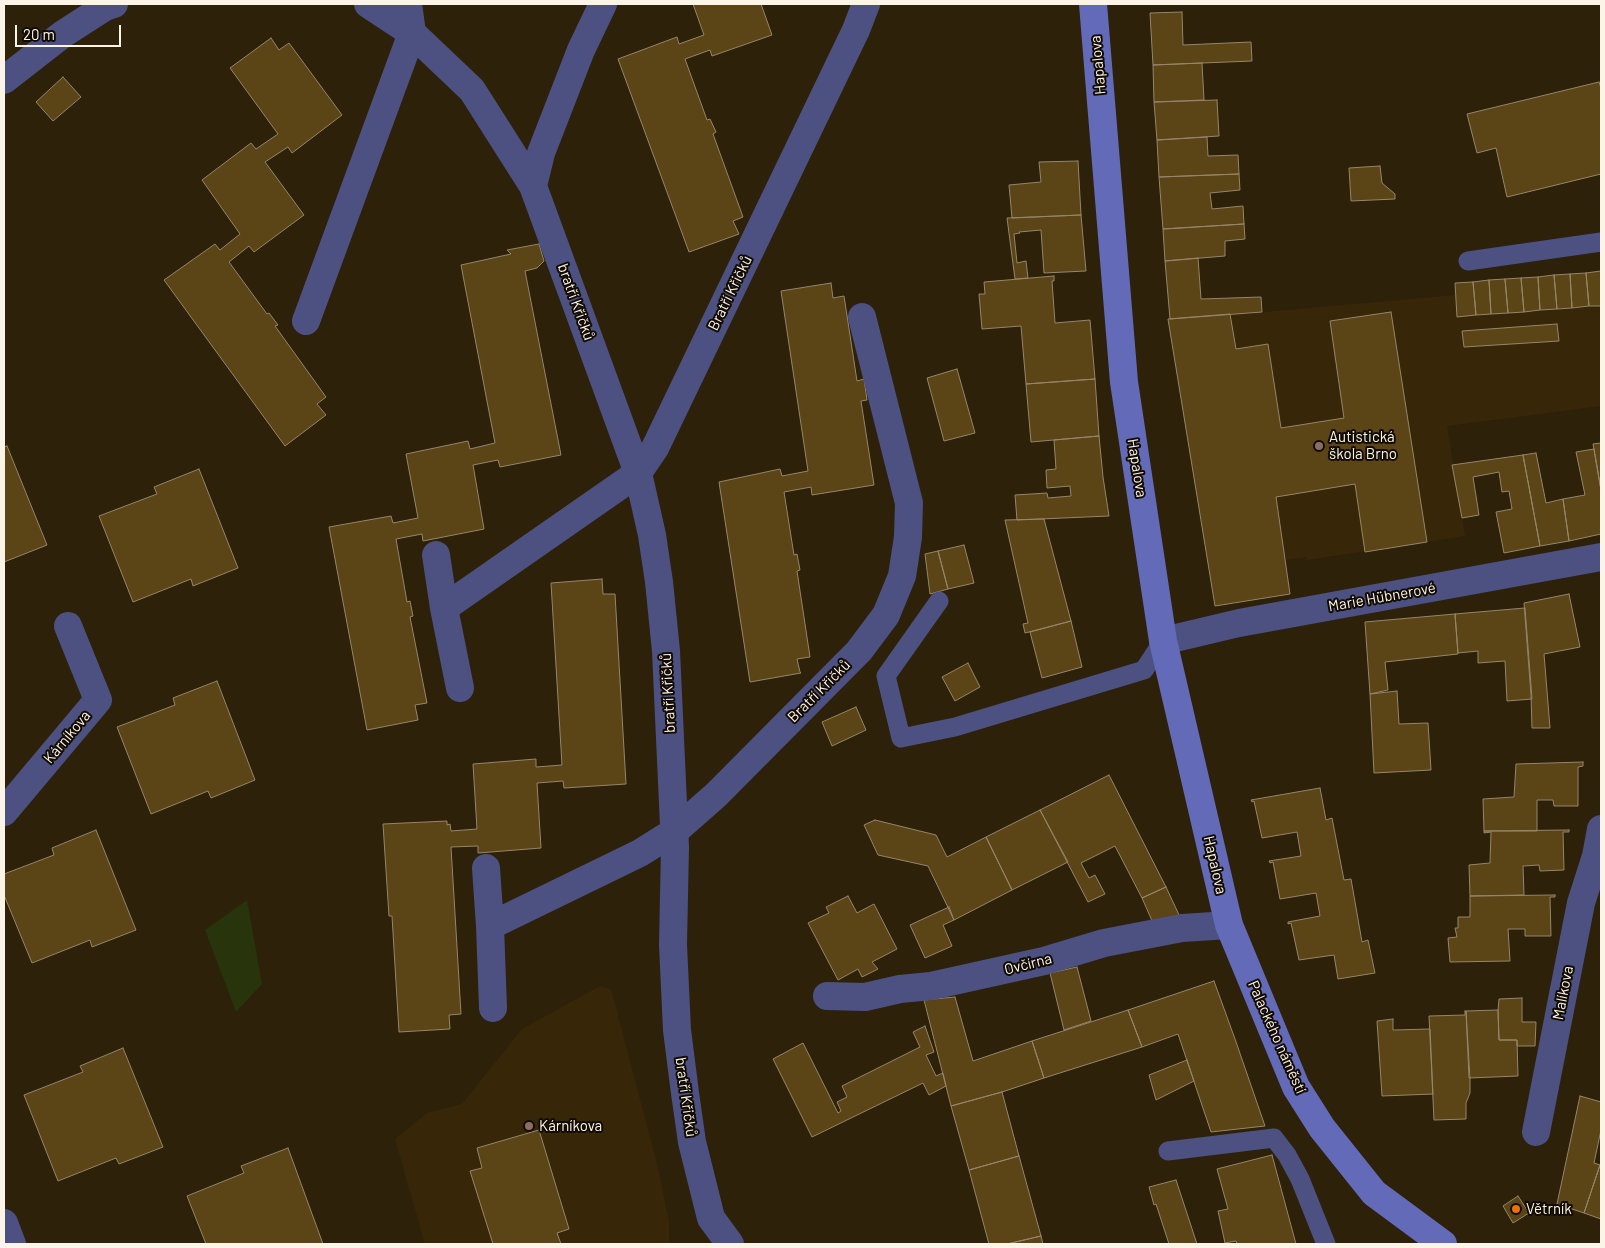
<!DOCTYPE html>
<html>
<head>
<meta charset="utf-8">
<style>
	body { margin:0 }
	#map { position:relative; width:1605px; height:1248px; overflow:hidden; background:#2d210a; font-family:Barlow,sans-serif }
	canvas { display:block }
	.frame { position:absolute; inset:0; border:5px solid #fcf4e6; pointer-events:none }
	.scale { position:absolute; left:15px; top:25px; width:106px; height:22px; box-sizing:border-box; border:2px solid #fcf4e6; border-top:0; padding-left:6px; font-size:15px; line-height:18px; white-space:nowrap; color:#fcf4e6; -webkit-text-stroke:4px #110b04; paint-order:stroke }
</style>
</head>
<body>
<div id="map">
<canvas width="1605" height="1248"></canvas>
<div class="frame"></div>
<div class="scale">20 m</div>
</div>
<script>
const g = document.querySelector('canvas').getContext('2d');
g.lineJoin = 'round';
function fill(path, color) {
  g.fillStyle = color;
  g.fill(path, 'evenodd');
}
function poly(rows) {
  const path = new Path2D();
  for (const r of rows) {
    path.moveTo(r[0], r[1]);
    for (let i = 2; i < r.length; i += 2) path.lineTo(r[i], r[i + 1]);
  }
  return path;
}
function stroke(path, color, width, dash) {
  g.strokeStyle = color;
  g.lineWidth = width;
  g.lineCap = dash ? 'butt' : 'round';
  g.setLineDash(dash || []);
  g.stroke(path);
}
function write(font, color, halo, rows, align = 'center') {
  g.font = font + ' Barlow,sans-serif';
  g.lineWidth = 4;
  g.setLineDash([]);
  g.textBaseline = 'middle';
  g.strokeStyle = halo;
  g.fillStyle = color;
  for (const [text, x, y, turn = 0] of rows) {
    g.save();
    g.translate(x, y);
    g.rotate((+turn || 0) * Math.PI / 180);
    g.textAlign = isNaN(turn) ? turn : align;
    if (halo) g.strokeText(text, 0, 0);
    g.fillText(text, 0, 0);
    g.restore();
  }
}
const built = poly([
	[1456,295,1457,316,1601,306,1601,406,1447,426,1465,536,1307,560,1306,557,1285,560,1290,594,1215,606,1168,319,1231,315],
	[600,986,611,989,657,1164,669,1221,669,1244,425,1244,395,1139,427,1113,462,1104,522,1029]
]);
const green = poly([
	[247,900,262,984,236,1012,205,930]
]);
const building = poly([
	[693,4,761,4,772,35,712,56,710,50,685,59,707,120,710,119,716,132,713,134,743,217,733,221,739,234,689,252,618,59,677,37,679,44,704,35,693,4],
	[1182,12,1183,45,1251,42,1252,61,1153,65,1150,13,1182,12],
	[271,38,279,50,289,43,342,115,292,153,288,147,265,162,304,215,254,252,249,246,229,262,267,314,269,313,278,325,275,326,326,397,317,404,326,415,285,446,164,280,215,244,220,250,240,234,202,180,251,143,256,149,278,134,230,68,271,38],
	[1202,63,1204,100,1154,102,1153,65,1202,63],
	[63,77,81,97,53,121,36,102,63,77],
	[1599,82,1601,88,1601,174,1507,197,1496,148,1477,153,1467,114,1599,82],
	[1217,100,1219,136,1157,140,1154,102,1217,100],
	[1207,137,1208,156,1238,155,1239,174,1159,177,1157,140,1207,137],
	[1078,161,1081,215,1012,218,1009,185,1041,182,1039,162,1078,161],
	[1380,166,1382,183,1395,194,1395,199,1351,201,1349,168,1380,166],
	[1239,174,1240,190,1210,193,1212,209,1243,206,1244,224,1163,229,1159,177,1239,174],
	[1081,215,1086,271,1044,273,1041,230,1019,232,1020,233,1014,234,1017,263,1026,261,1028,278,1015,279,1007,218,1081,215],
	[1244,224,1245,239,1225,241,1225,256,1165,261,1163,229,1244,224],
	[539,244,544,261,537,268,525,271,561,455,500,467,498,460,473,465,484,529,423,541,422,534,396,539,407,602,410,601,413,616,410,617,427,703,415,705,418,720,367,730,329,527,391,516,393,523,418,518,406,454,468,441,470,449,495,443,461,265,511,254,507,250,539,244],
	[1198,258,1201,299,1261,297,1262,312,1170,319,1165,261,1198,258],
	[1601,271,1601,306,1589,306,1586,273,1601,271],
	[1586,273,1589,306,1572,308,1570,274,1586,273],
	[1570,274,1572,308,1557,309,1554,275,1570,274],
	[1554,275,1557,309,1540,310,1538,277,1554,275],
	[1054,276,1054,281,1052,281,1055,323,1090,320,1095,379,1026,384,1021,326,982,329,979,294,985,294,984,282,1054,276],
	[1538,277,1540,310,1524,312,1521,278,1538,277],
	[1521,278,1524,312,1508,313,1505,279,1521,278],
	[1505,279,1508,313,1491,314,1489,280,1505,279],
	[1489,280,1491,314,1476,315,1473,282,1489,280],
	[1473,282,1476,315,1457,317,1455,283,1473,282],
	[831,283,833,298,844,296,857,381,864,379,867,400,861,401,874,485,812,495,811,487,784,492,794,555,797,554,800,570,797,571,810,657,797,659,800,672,801,673,750,682,719,482,780,469,782,476,808,471,781,291,831,283],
	[1391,312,1427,542,1365,552,1355,484,1276,497,1290,594,1215,606,1168,319,1230,314,1236,349,1268,344,1281,428,1344,418,1330,321,1391,312],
	[1557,324,1559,341,1464,347,1462,331,1557,324],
	[957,369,975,433,944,441,927,378,957,369],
	[1095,379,1099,436,1031,442,1026,384,1095,379],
	[1099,436,1103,477,1109,516,1017,520,1015,495,1047,493,1048,498,1071,496,1070,486,1047,488,1046,470,1056,469,1054,440,1099,436],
	[1601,443,1601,490,1593,444,1601,443],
	[7,446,47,545,4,562,4,447,7,446],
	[1594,449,1601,490,1601,534,1569,541,1563,499,1585,495,1576,452,1594,449],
	[1536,453,1546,503,1563,499,1569,541,1540,546,1523,455,1536,453],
	[1523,455,1540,546,1504,553,1496,512,1512,509,1509,491,1502,492,1499,472,1473,477,1479,515,1462,518,1452,465,1523,455],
	[199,469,238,568,193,586,191,579,133,602,99,516,157,494,154,487,199,469],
	[1044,519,1071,621,1025,633,1023,624,1028,623,1005,520,1044,519],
	[964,545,974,583,948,589,938,551,964,545],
	[938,551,948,589,930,594,925,554,938,551],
	[602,579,603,594,615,594,626,784,564,788,563,781,537,783,541,848,478,853,478,846,451,847,461,1014,449,1015,450,1029,399,1032,392,916,389,916,383,824,447,821,447,825,450,824,451,831,477,829,473,764,536,759,536,767,562,765,551,583,602,579],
	[1569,594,1580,647,1544,654,1550,728,1532,728,1531,695,1524,603,1569,594],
	[1525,608,1532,699,1507,701,1505,661,1478,663,1478,651,1458,653,1455,614,1525,608],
	[1455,614,1458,654,1385,662,1388,690,1370,694,1365,622,1455,614],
	[1071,621,1082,667,1042,678,1030,632,1071,621],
	[968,663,980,687,955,701,942,677,968,663],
	[217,681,255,780,211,798,208,791,151,814,117,727,175,705,173,698,217,681],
	[1397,691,1399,724,1428,723,1431,770,1374,773,1370,694,1397,691],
	[856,707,866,730,832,746,822,722,856,707],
	[1583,762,1583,766,1578,767,1578,806,1554,806,1553,800,1537,800,1537,831,1484,831,1483,799,1514,797,1516,764,1583,762],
	[1109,775,1166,887,1142,898,1115,846,1081,863,1089,878,1095,875,1105,894,1088,902,1040,810,1109,775],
	[1320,788,1326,820,1332,818,1344,880,1351,879,1362,942,1368,940,1375,973,1338,979,1334,955,1299,960,1291,923,1288,924,1288,922,1320,916,1316,893,1280,899,1273,862,1270,863,1269,861,1301,856,1297,832,1262,838,1254,801,1252,802,1251,800,1320,788],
	[1040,810,1068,862,1012,890,986,837,1040,810],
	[875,820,936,835,947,857,986,837,1012,890,954,920,928,866,878,855,864,825,875,820],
	[96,830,136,930,92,947,90,940,32,963,4,895,4,874,54,855,52,848,96,830],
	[1569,830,1569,832,1563,832,1564,870,1540,871,1539,865,1523,866,1524,895,1470,896,1469,865,1490,863,1491,832,1484,833,1484,831,1569,830],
	[1166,887,1180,917,1153,923,1142,898,1166,887],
	[1555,895,1555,897,1550,897,1551,936,1525,936,1525,929,1508,929,1510,961,1450,962,1448,938,1457,937,1455,928,1458,928,1458,917,1470,917,1470,896,1555,895],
	[848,896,857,913,874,904,897,949,872,962,878,969,862,977,858,969,838,980,808,923,829,913,826,907,848,896],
	[949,907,954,920,943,925,952,946,925,958,910,925,949,907],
	[1077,967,1091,1021,1064,1030,1050,973,1077,967],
	[1214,981,1235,1039,1265,1126,1211,1132,1178,1034,1142,1047,1128,1010,1214,981],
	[955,997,973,1061,1032,1041,1044,1078,1002,1092,951,1106,924,1000,955,997],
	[1522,998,1522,1022,1536,1022,1535,1046,1517,1046,1517,1040,1499,1040,1498,1010,1499,999,1522,998],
	[1128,1010,1142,1047,1044,1078,1032,1041,1128,1010],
	[1498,1010,1499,1040,1517,1040,1518,1076,1469,1078,1466,1011,1498,1010],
	[1465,1011,1466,1011,1470,1079,1470,1093,1466,1103,1466,1119,1434,1120,1429,1016,1465,1015,1465,1011],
	[1393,1019,1393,1030,1430,1029,1433,1094,1382,1096,1377,1021,1393,1019],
	[925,1026,934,1052,926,1055,936,1076,943,1073,946,1086,929,1095,923,1083,812,1137,773,1059,803,1043,838,1113,841,1111,837,1102,847,1097,842,1086,920,1047,913,1032,925,1026],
	[123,1048,163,1147,119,1164,116,1158,58,1181,24,1095,83,1072,80,1066,123,1048],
	[1187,1060,1194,1081,1156,1100,1149,1075,1187,1060],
	[1002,1092,1019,1156,969,1170,951,1106,1002,1092],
	[1580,1096,1601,1102,1601,1130,1594,1163,1600,1165,1584,1213,1557,1204,1580,1096],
	[539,1130,569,1229,557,1233,561,1244,493,1244,470,1171,482,1168,477,1148,539,1130],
	[288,1148,323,1244,206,1244,187,1196,244,1173,241,1166,288,1148],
	[1272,1155,1296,1244,1237,1244,1236,1241,1225,1243,1218,1211,1228,1209,1217,1169,1272,1155],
	[1019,1156,1041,1236,1007,1244,989,1244,969,1170,1019,1156],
	[1601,1162,1601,1219,1584,1213,1601,1162],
	[1176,1180,1197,1244,1169,1244,1156,1204,1154,1205,1149,1187,1176,1180],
	[1518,1196,1529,1213,1513,1223,1503,1206,1518,1196],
	[1041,1236,1043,1244,1007,1244,1041,1236]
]);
const lane = poly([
	[1468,261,1601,242],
	[939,601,886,676,901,738,955,727,1144,670,1163,641],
	[1168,1151,1274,1138,1287,1155,1300,1179,1326,1244]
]);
const street = poly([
	[368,4,412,33,472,90,533,186,638,473,652,535,659,582,666,651,675,847,673,945,677,1030,685,1093,692,1142,711,1218,730,1244],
	[4,80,63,34,105,7,114,4],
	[533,186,541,153,581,50,603,4],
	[306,321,412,33,408,4],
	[436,555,444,608,460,688],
	[444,608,638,473,655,448,856,30,866,4],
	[1163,641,1239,623,1601,557],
	[4,812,98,700,68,626],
	[486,868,490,926,493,1008],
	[490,926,640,853,675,831,716,795,859,651,886,615,902,576,908,537,909,503,862,317],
	[827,996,865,997,900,989,931,986,1044,961,1104,943,1182,928,1229,925],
	[1536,1132,1581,903,1596,856,1601,829],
	[4,1223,12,1244]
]);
const secondary = poly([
	[1093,4,1124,382,1163,641,1229,925,1296,1087,1322,1128,1374,1193,1443,1244]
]);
const markers = [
	[1319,446,5,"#8d6e63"],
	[529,1126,5,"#8d6e63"],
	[1516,1209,5,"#e8710a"]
];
const streetNames = [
	["Hapalova",1098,65,-95],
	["Bratří Křičků",730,293,-64],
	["bratří Křičků",576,302,70],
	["Hapalova",1137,468,81],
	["Marie Hübnerové",1382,597,-10],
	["Bratří Křičků",819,691,-45],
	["bratří Křičků",668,693,-93],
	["Kárníkova",67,737,-50],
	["Hapalova",1215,865,77],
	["Ovčírna",1028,964,-14],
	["Malíkova",1563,993,-79],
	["Palackého náměstí",1277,1037,66],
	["bratří Křičků",686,1097,82]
];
const poiNames = [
	["Autistická",1329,437],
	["škola Brno",1329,454],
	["Kárníkova",539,1126],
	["Větrník",1526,1209]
];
fill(built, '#372708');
fill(green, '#27340c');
fill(building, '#5b4416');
stroke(building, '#95866c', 1);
stroke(lane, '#4c5181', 19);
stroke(street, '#4c5181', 28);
stroke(secondary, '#636ab7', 28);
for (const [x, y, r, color] of markers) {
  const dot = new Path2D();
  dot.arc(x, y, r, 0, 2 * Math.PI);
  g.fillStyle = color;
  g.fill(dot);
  stroke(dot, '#110b04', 2);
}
write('15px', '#fcf4e6', '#110b04', streetNames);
write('15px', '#fcf4e6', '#110b04', poiNames, 'left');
</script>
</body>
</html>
